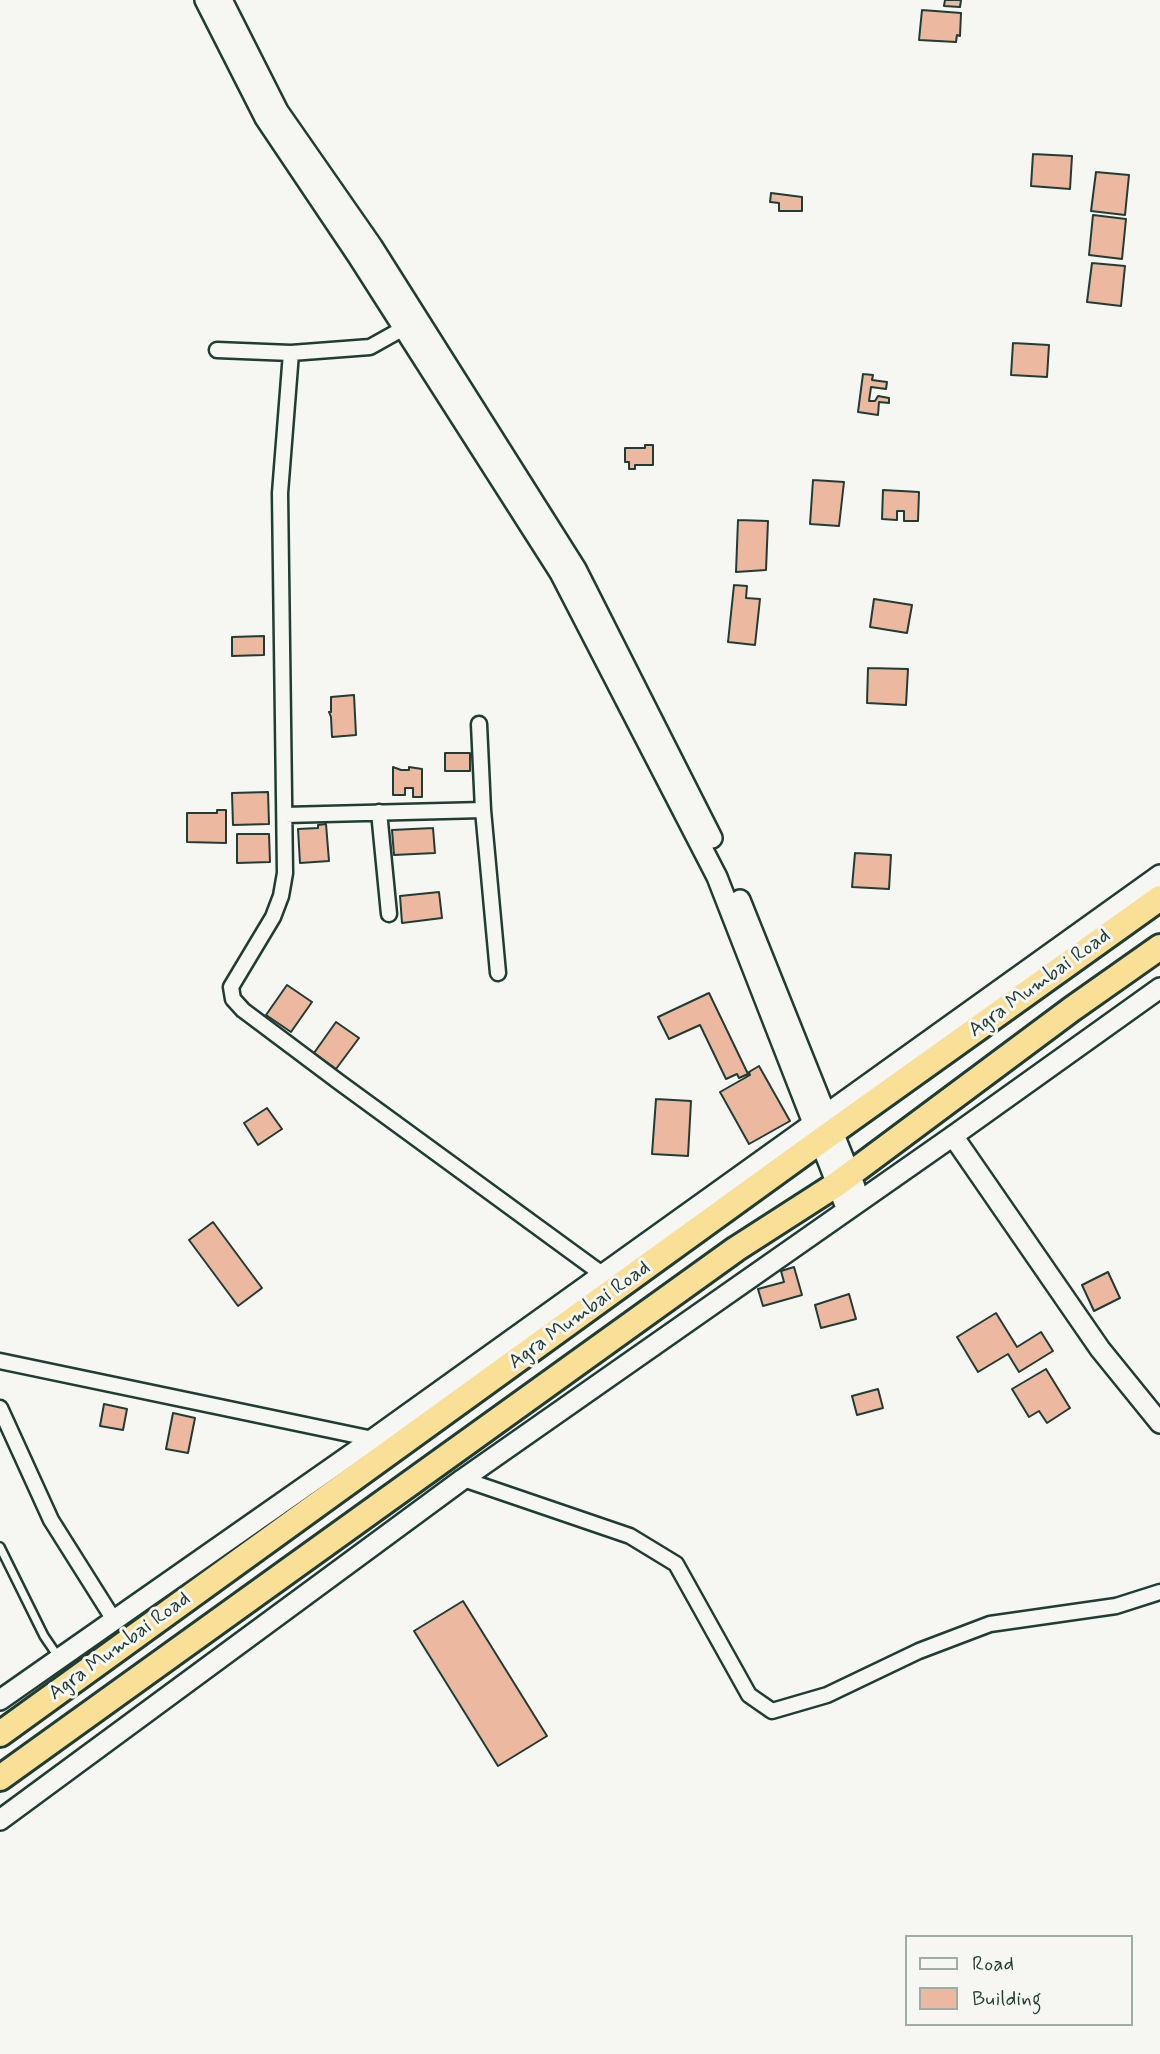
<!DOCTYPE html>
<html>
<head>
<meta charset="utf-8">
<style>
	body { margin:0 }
	#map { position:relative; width:1160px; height:2054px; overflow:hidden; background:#f6f6f2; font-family:Mynerve,sans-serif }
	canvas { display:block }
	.legend { position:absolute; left:905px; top:1935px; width:228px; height:91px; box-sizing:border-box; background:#f6f6f2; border:2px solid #a0aca6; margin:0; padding:9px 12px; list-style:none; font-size:21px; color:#1f3d34 }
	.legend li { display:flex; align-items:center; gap:14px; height:35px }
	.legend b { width:35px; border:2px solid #a0aca6 }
</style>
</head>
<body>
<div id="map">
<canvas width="1160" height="2054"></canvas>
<ul class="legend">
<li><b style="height:9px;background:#f6f6f2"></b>Road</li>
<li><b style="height:19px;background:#edb8a0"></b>Building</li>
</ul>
</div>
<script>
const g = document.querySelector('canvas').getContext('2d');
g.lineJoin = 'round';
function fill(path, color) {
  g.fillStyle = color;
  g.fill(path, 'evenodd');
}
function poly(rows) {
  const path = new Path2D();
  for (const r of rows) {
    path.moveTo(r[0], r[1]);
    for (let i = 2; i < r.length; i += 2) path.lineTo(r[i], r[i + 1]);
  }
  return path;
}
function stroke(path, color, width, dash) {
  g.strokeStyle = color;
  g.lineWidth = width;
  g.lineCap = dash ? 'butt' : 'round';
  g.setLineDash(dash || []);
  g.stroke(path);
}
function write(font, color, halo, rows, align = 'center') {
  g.font = font + ' Mynerve,sans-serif';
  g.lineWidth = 6;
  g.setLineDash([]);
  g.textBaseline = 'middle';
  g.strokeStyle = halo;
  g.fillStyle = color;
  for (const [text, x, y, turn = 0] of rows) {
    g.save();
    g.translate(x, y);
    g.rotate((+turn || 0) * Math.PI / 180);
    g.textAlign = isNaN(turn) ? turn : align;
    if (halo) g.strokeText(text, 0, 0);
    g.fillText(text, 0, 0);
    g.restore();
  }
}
const building = poly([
	[945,0,961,0,960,7,944,6,945,0],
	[922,10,961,13,960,36,957,35,956,42,919,40,922,10],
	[1033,154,1072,156,1070,189,1031,186,1033,154],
	[1096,172,1129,175,1125,215,1091,211,1096,172],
	[771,193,802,197,802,211,779,211,779,203,770,202,771,193],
	[1093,215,1126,219,1122,259,1089,255,1093,215],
	[1092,263,1125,266,1121,306,1087,302,1092,263],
	[1013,343,1049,345,1047,377,1011,375,1013,343],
	[863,374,873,375,872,380,887,382,886,389,871,387,869,401,875,401,878,396,889,398,889,403,879,402,878,415,858,412,863,374],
	[645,445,653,445,653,465,635,465,635,469,629,469,629,462,625,462,625,448,645,448,645,445],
	[813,480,844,482,839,526,810,524,813,480],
	[883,490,919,492,918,521,904,521,904,511,897,511,897,520,882,519,883,490],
	[738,520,768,521,766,570,736,572,738,520],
	[734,585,747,586,746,598,760,599,755,645,728,642,734,585],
	[874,599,912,605,907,633,870,627,874,599],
	[264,636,264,655,232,656,232,637,264,636],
	[868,668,908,669,906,705,867,703,868,668],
	[354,695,356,735,332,737,331,717,329,712,331,712,331,697,354,695],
	[445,753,470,753,470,771,445,771,445,753],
	[393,767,401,770,409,770,409,767,422,769,422,797,413,797,413,788,405,788,405,795,393,795,393,767],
	[268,792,269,824,233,825,232,793,268,792],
	[217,810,226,810,226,843,187,842,187,813,217,813,217,810],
	[326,824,329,861,300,863,298,829,318,828,318,825,326,824],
	[433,828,435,853,394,855,392,830,433,828],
	[237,834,269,834,270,862,237,863,237,834],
	[855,853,891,855,889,889,852,887,855,853],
	[439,892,442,918,402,923,400,896,439,892],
	[287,985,312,1002,291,1032,266,1015,287,985],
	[709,993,748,1074,739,1078,737,1074,726,1079,700,1025,669,1039,658,1017,709,993],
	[336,1022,359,1038,336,1069,314,1053,336,1022],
	[759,1066,790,1121,749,1144,720,1092,750,1075,749,1072,759,1066],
	[656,1099,691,1101,688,1156,652,1154,656,1099],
	[267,1108,282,1129,258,1145,244,1123,267,1108],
	[213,1222,262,1288,238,1306,189,1240,213,1222],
	[794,1267,802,1295,763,1306,758,1289,784,1282,781,1271,794,1267],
	[1108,1272,1120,1298,1094,1311,1082,1285,1108,1272],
	[849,1294,856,1319,821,1328,815,1305,849,1294],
	[996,1313,1017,1347,1041,1332,1053,1351,1019,1372,1008,1354,978,1372,957,1337,996,1313],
	[1046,1369,1070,1408,1047,1423,1039,1411,1029,1417,1012,1389,1046,1369],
	[878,1389,883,1408,857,1415,852,1396,878,1389],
	[104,1404,127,1409,123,1430,100,1426,104,1404],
	[173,1413,195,1418,188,1453,166,1449,173,1413],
	[463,1601,547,1736,498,1766,414,1631,463,1601]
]);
const lane = poly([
	[0,1547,44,1636,59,1658]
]);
const street = poly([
	[217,350,291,353,370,347,404,328],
	[291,353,280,493,285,873,281,896,273,917,231,987,233,999,243,1010,339,1082,602,1274],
	[479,724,483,810],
	[379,812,389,914],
	[285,815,483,810,498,973],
	[0,1361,373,1439],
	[0,1408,51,1520,114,1620],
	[463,1479,630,1536,676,1564,749,1695,772,1711,827,1695,919,1651,990,1624,1116,1606,1160,1592]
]);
const secondary = poly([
	[205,0,265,118,357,255,560,573,717,877,847,1210],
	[222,0,278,111,372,246,576,569,712,838],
	[740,900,855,1187],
	[953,1136,1100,1349,1160,1423],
	[0,1700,373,1439,1160,875],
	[0,1820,463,1479,953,1136,1160,988]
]);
const highway = poly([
	[0,1734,820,1141,1160,898],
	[0,1778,736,1249,837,1184,1072,1009,1160,947]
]);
const streetNames = [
	["Agra Mumbai Road",1040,984,-36],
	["Agra Mumbai Road",580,1316,-36],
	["Agra Mumbai Road",120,1647,-36]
];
fill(building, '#edb8a0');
stroke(building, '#1f3d34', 2);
stroke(lane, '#1f3d34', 12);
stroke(street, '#1f3d34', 19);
stroke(secondary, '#1f3d34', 24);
stroke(highway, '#1f3d34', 30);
stroke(lane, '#f6f6f2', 7);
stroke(street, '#f6f6f2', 14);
stroke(secondary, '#f6f6f2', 19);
stroke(highway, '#fadf96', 24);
write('21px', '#1f3d34', '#f6f6f2', streetNames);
</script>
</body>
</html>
